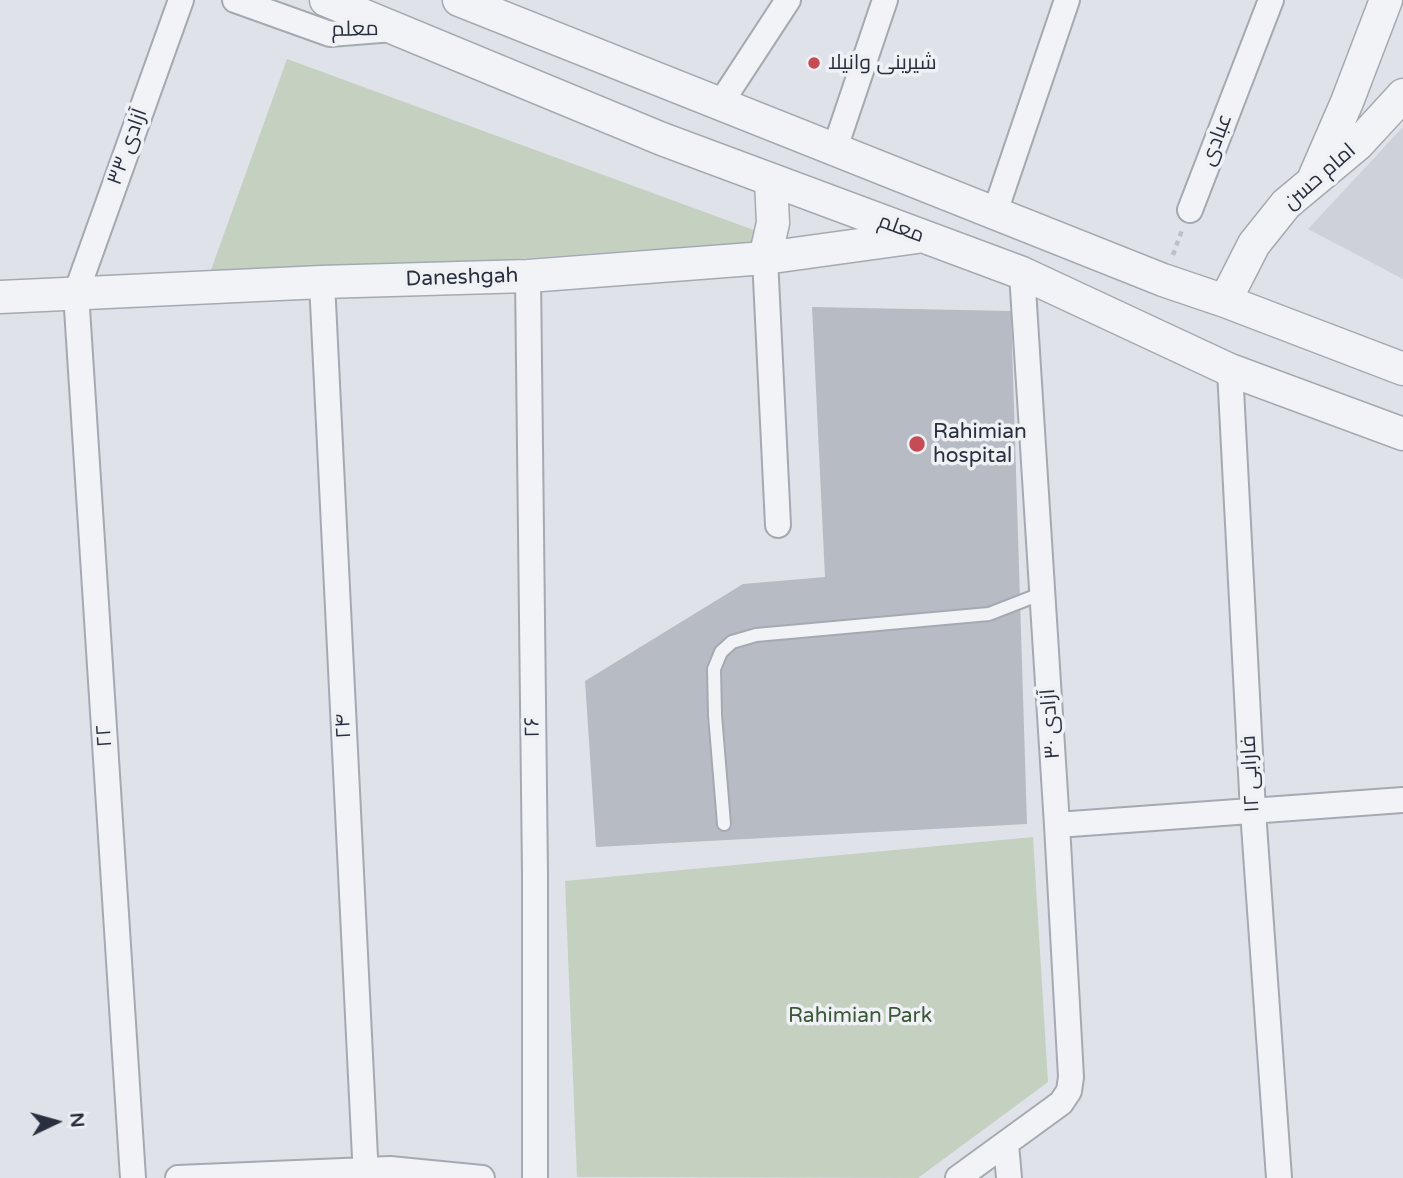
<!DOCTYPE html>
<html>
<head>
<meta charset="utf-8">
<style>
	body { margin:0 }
	#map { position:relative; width:1403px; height:1178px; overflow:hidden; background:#dfe2e8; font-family:"Varela Round",sans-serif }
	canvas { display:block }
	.north { position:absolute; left:21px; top:1087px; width:70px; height:70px; -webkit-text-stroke:5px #eff1f5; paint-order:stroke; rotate:85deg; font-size:19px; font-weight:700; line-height:28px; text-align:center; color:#292f3e }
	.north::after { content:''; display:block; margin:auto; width:24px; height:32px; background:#292f3e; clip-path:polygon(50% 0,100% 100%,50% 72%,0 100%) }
</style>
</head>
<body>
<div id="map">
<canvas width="1403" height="1178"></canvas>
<div class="north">N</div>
</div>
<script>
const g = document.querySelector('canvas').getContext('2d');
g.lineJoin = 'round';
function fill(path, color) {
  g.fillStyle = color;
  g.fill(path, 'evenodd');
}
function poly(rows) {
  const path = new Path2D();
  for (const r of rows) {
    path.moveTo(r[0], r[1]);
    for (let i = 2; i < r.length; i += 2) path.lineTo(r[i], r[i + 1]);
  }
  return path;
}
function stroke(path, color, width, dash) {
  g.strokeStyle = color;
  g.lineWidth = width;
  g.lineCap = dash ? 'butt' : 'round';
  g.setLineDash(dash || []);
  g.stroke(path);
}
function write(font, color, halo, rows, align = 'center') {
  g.font = font + ' "Varela Round",Cairo,sans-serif';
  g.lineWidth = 7;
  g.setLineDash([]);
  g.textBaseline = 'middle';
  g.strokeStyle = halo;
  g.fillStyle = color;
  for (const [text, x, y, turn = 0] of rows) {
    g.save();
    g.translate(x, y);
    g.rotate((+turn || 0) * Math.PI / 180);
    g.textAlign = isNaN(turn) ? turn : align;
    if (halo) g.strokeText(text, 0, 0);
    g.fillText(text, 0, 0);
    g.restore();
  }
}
const built = poly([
	[1403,127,1403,279,1308,229]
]);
const green = poly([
	[287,59,781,240,207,281],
	[1033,837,1048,1082,918,1178,577,1177,565,881]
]);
const building = poly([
	[812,307,1011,311,1027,824,596,847,585,681,743,584,825,577]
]);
const path = poly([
	[1173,255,1182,230]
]);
const service = poly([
	[724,824,715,715,714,669,721,652,732,642,756,635,989,614,1043,593]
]);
const minor = poly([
	[235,0,330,34,393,29],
	[720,104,788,0],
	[835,148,885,0],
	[1190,210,1271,0],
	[995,212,1067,0],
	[765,258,778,525],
	[528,276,535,874,535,1178],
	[322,282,366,1178],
	[1230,370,1253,811,1279,1178],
	[1057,825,1403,800],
	[1006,1144,1009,1178],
	[133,1178,76,293,181,0],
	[178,1178,390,1169,482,1178],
	[958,1178,1061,1103,1069,1091,1071,1077,1057,825,1022,273]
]);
const tertiary = poly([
	[326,0,662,139,1022,273,1230,370,1403,434],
	[459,0,1163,280,1225,301,1403,369],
	[1314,178,1347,102,1386,0],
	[765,258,773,223,771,180],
	[0,297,322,282,528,276,765,258,917,237],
	[1225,301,1254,244,1286,204,1358,144,1403,95]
]);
const markers = [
	[814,63,7,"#c54c55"],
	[917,444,9,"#c54c55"]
];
const streetNames = [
	["معلم",355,30,-1],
	["عبادی",1217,140,-69],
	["آزادی ۳۳",128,147,-70],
	["امام حسن",1320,177,-41],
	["معلم",901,229,20],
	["Daneshgah",462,278,-2],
	["آزادی ۳۰",1051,724,-94],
	["۲۴",344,726,-93],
	["۲۶",533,727,-91],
	["۲۲",105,736,-94],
	["فارابی ۱۲",1251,774,-93]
];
const poiNames = [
	["شیرینی وانیلا",828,63],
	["Rahimian",933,432],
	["hospital",933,456]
];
const parkNames = [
	["Rahimian Park",860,1016]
];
fill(built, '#ced1d9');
fill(green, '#c4d1c1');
fill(building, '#b7bbc4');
stroke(service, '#a5a9b2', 16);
stroke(minor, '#a5a9b2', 28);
stroke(tertiary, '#a5a9b2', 35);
stroke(path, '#bec0c6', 4.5, [5, 5]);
stroke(service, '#f2f3f6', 12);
stroke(minor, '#f2f3f6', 24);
stroke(tertiary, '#f2f3f6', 32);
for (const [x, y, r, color] of markers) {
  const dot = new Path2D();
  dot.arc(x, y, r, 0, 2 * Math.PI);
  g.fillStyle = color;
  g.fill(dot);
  stroke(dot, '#eff1f5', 2.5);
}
write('21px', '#292f3e', '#eff1f5', streetNames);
write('21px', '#292f3e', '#eff1f5', poiNames, 'left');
write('21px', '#3b5838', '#eff1f5', parkNames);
</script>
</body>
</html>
